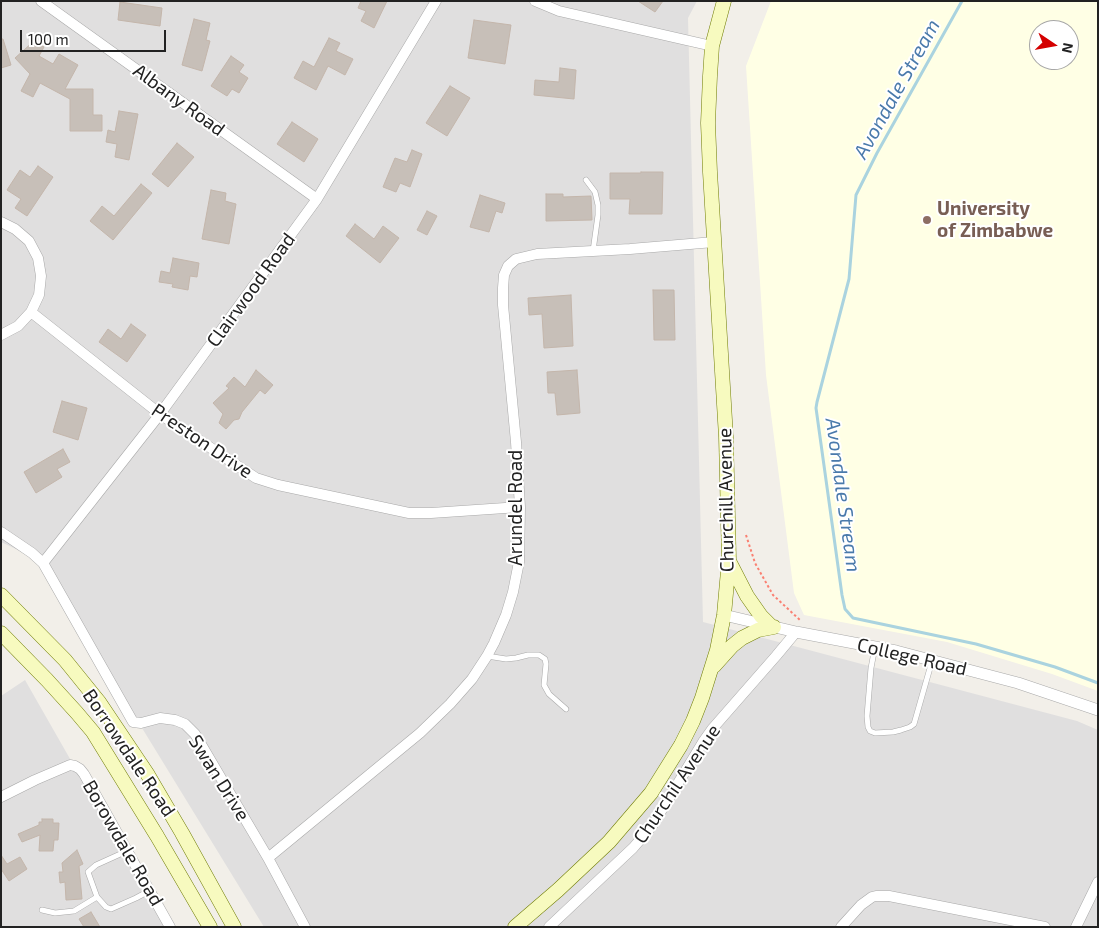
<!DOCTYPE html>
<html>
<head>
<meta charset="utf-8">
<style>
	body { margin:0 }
	#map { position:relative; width:1099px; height:928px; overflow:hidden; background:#f2efe9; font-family:"Exo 2",sans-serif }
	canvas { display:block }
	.frame { position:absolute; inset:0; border:2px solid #222; pointer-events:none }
	.north { position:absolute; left:1029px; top:20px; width:50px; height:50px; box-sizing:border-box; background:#fff; border:1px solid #a7a7a7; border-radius:50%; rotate:102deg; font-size:14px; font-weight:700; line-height:20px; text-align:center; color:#222 }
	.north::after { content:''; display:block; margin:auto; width:18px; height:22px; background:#d40000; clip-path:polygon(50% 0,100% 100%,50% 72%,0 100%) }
	.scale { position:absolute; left:20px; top:30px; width:146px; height:22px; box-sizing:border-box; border:2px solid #222; border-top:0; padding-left:6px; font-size:15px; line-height:18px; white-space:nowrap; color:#222; -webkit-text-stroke:4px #fff; paint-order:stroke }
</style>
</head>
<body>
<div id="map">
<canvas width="1099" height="928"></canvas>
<div class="frame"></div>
<div class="north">N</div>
<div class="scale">100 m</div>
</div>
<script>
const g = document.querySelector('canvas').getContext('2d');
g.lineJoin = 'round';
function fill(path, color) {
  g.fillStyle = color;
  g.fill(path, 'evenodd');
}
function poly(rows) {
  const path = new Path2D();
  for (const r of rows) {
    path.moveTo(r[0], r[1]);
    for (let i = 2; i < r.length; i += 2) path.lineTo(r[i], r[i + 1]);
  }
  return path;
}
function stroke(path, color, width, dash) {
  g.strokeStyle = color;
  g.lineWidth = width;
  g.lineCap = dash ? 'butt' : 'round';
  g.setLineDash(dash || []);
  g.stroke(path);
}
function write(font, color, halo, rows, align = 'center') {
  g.font = font + ' "Exo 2",sans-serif';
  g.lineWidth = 4;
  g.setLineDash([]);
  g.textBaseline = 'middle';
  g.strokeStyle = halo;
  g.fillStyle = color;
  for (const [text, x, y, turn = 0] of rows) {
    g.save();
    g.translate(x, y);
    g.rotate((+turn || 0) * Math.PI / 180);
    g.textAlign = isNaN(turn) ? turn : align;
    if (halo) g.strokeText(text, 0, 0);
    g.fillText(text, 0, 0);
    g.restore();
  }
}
const residential = poly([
	[1,1,697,1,688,18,703,622,1077,721,1098,730,1098,927,264,927,39,560,1,542],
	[25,680,166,927,1,927,1,696]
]);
const education = poly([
	[771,1,1098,1,1098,691,1052,674,947,642,804,615,794,593,766,375,746,66],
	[1039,30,1069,30,1069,60,1039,60]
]);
const stream = poly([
	[962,1,877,153,856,195,849,279,817,402,816,408,842,595,845,609,853,618,976,644,1055,667,1098,683]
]);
const building = poly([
	[361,1,387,1,374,28,361,21,366,11,358,8,361,1],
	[638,1,663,1,655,12,638,1],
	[120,2,162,8,160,26,118,20,120,2],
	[194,19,210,23,206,40,210,41,202,71,182,65,194,19],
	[474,20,511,25,505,64,468,58,474,20],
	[329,38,340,43,336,51,353,59,345,75,328,66,316,90,294,78,303,61,314,67,329,38],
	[1,39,3,39,11,65,1,68,1,39],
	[34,41,44,47,39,56,53,64,59,54,78,65,65,89,93,89,93,115,102,115,102,131,70,131,70,99,40,83,33,97,21,91,30,74,15,58,34,41],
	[231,56,244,65,239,72,248,78,239,93,232,89,227,96,211,86,231,56],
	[560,68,576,70,574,99,534,95,535,80,559,82,560,68],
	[450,86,470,98,447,136,426,123,450,86],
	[119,111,138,114,129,160,115,157,117,144,106,142,108,130,115,132,119,111],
	[292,122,318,139,304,162,277,144,292,122],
	[177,143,194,157,168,187,152,174,177,143],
	[412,150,422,154,410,187,400,183,396,192,383,187,395,158,407,162,412,150],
	[38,166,53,177,27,216,15,208,21,199,7,190,20,170,30,177,38,166],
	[641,172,663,172,662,214,629,214,630,199,610,199,610,173,641,173,641,172],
	[141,184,152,193,113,240,90,221,102,206,114,216,141,184],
	[211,190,226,193,225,201,236,204,229,244,202,239,211,190],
	[546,194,563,194,563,197,591,196,592,220,546,221,546,194],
	[480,195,505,203,502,213,496,211,489,232,470,227,480,195],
	[427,211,437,216,427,235,417,230,427,211],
	[355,224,374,239,383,226,399,238,380,263,346,236,355,224],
	[173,258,199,263,197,277,190,276,188,290,172,287,173,284,159,282,161,271,170,273,173,258],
	[653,290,674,290,675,340,654,340,653,290],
	[571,295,573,346,544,348,542,314,529,315,528,298,571,295],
	[131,324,146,335,127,362,99,342,108,329,121,339,131,324],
	[256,370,273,385,265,394,260,390,242,412,239,419,234,420,226,429,219,423,223,414,213,403,229,388,226,386,234,377,245,387,256,370],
	[577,370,580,413,557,415,555,393,548,393,547,372,577,370],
	[62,401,87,408,78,440,53,432,62,401],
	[63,449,70,462,57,469,62,477,36,493,24,472,63,449],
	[42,819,53,819,53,823,59,823,58,840,54,840,53,851,39,851,40,835,22,842,18,834,39,825,39,822,42,822,42,819],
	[77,850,83,864,79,866,82,899,66,900,65,882,60,883,59,872,63,872,62,863,77,850],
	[1,855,7,864,20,857,27,869,9,881,1,869,1,855],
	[91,912,100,927,84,927,79,919,91,912]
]);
const path = poly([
	[746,535,755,563,773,595,801,621]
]);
const service = poly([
	[586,180,595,192,598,205,598,215,593,251],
	[875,647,871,668,867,716,868,727,870,731,875,733,893,732,901,730,910,727,914,724,932,661],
	[487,656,506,659,516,658,528,655,539,655,545,659,546,664,544,685,549,694,566,709],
	[127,851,96,865,88,872,97,897,106,907,111,909,136,898,149,891],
	[42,910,55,913,74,911,97,897]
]);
const minor = poly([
	[41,1,317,199],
	[535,1,559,11,712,46],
	[1,222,15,229,29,241,38,258,41,276,39,295,31,312,18,326,1,335],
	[31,312,160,414,256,478,278,485,409,513,431,513,520,507],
	[1,532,32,553,43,563,133,722,141,723,160,718,175,720,185,724,195,734,268,858,305,927],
	[43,563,160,414,317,199,436,1],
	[1,797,35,780,70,765,75,766,80,769,84,774,170,927],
	[268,858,420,733,450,704,472,679,487,656,494,643,506,615,513,592,519,562,520,507,516,442,503,305,503,288,504,275,508,266,516,259,537,254,630,249,714,242],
	[549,927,633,848,652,826,703,742,713,728,776,656,796,632],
	[841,927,861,905,872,897,876,896,889,896,1045,927],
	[1076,927,1098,882]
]);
const tertiary = poly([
	[724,615,796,632,896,651,1018,683,1098,710]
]);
const secondary = poly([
	[729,561,747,596,761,616,771,626],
	[1,595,65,660,99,702,148,775,182,833,234,927],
	[1,633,47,680,77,713,93,732,157,836,210,927],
	[714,666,732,646,742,638,758,630,774,627],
	[515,927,558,890,609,842,651,793,681,745,693,721,702,698,717,650,724,615,729,560,726,437,710,172,708,123,710,76,712,46,724,1]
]);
const markers = [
	[927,220,5,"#8d6e63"]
];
const streetNames = [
	["Albany Road",179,100,36],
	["Clairwood Road",251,290,-54],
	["Preston Drive",202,441,34],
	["Churchill Avenue",726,500,-91],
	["Arundel Road",516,508,-90],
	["College Road",912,657,13],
	["Borrowdale Road",129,753,56],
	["Swan Drive",219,778,58],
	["Churchil Avenue",677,784,-56],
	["Borowdale Road",123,843,60]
];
const educationNames = [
	["University",937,209],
	["of Zimbabwe",937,231]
];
const waterNames = [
	["Avondale Stream",897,89,-61],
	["Avondale Stream",843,495,82]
];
fill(residential, '#e0dfdf');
fill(education, '#ffffe5');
stroke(stream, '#aad3df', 3);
fill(building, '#c7bfb8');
stroke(building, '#c4b6ab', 1);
stroke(service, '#a9a9a9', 6);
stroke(minor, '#a9a9a9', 11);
stroke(tertiary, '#a9a9a9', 12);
stroke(secondary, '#707d05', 15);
stroke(path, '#fa8072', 2, [2.5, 2.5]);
stroke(service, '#fff', 5);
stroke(minor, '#fff', 10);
stroke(tertiary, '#fff', 11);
stroke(secondary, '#f7fabf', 14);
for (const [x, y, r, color] of markers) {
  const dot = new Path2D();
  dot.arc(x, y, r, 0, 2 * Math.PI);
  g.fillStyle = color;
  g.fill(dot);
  stroke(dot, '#fff', 2);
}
write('19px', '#222', '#fff', streetNames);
write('bold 19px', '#785e54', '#fff', educationNames, 'left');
write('italic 20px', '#4a7aab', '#fff', waterNames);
</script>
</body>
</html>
